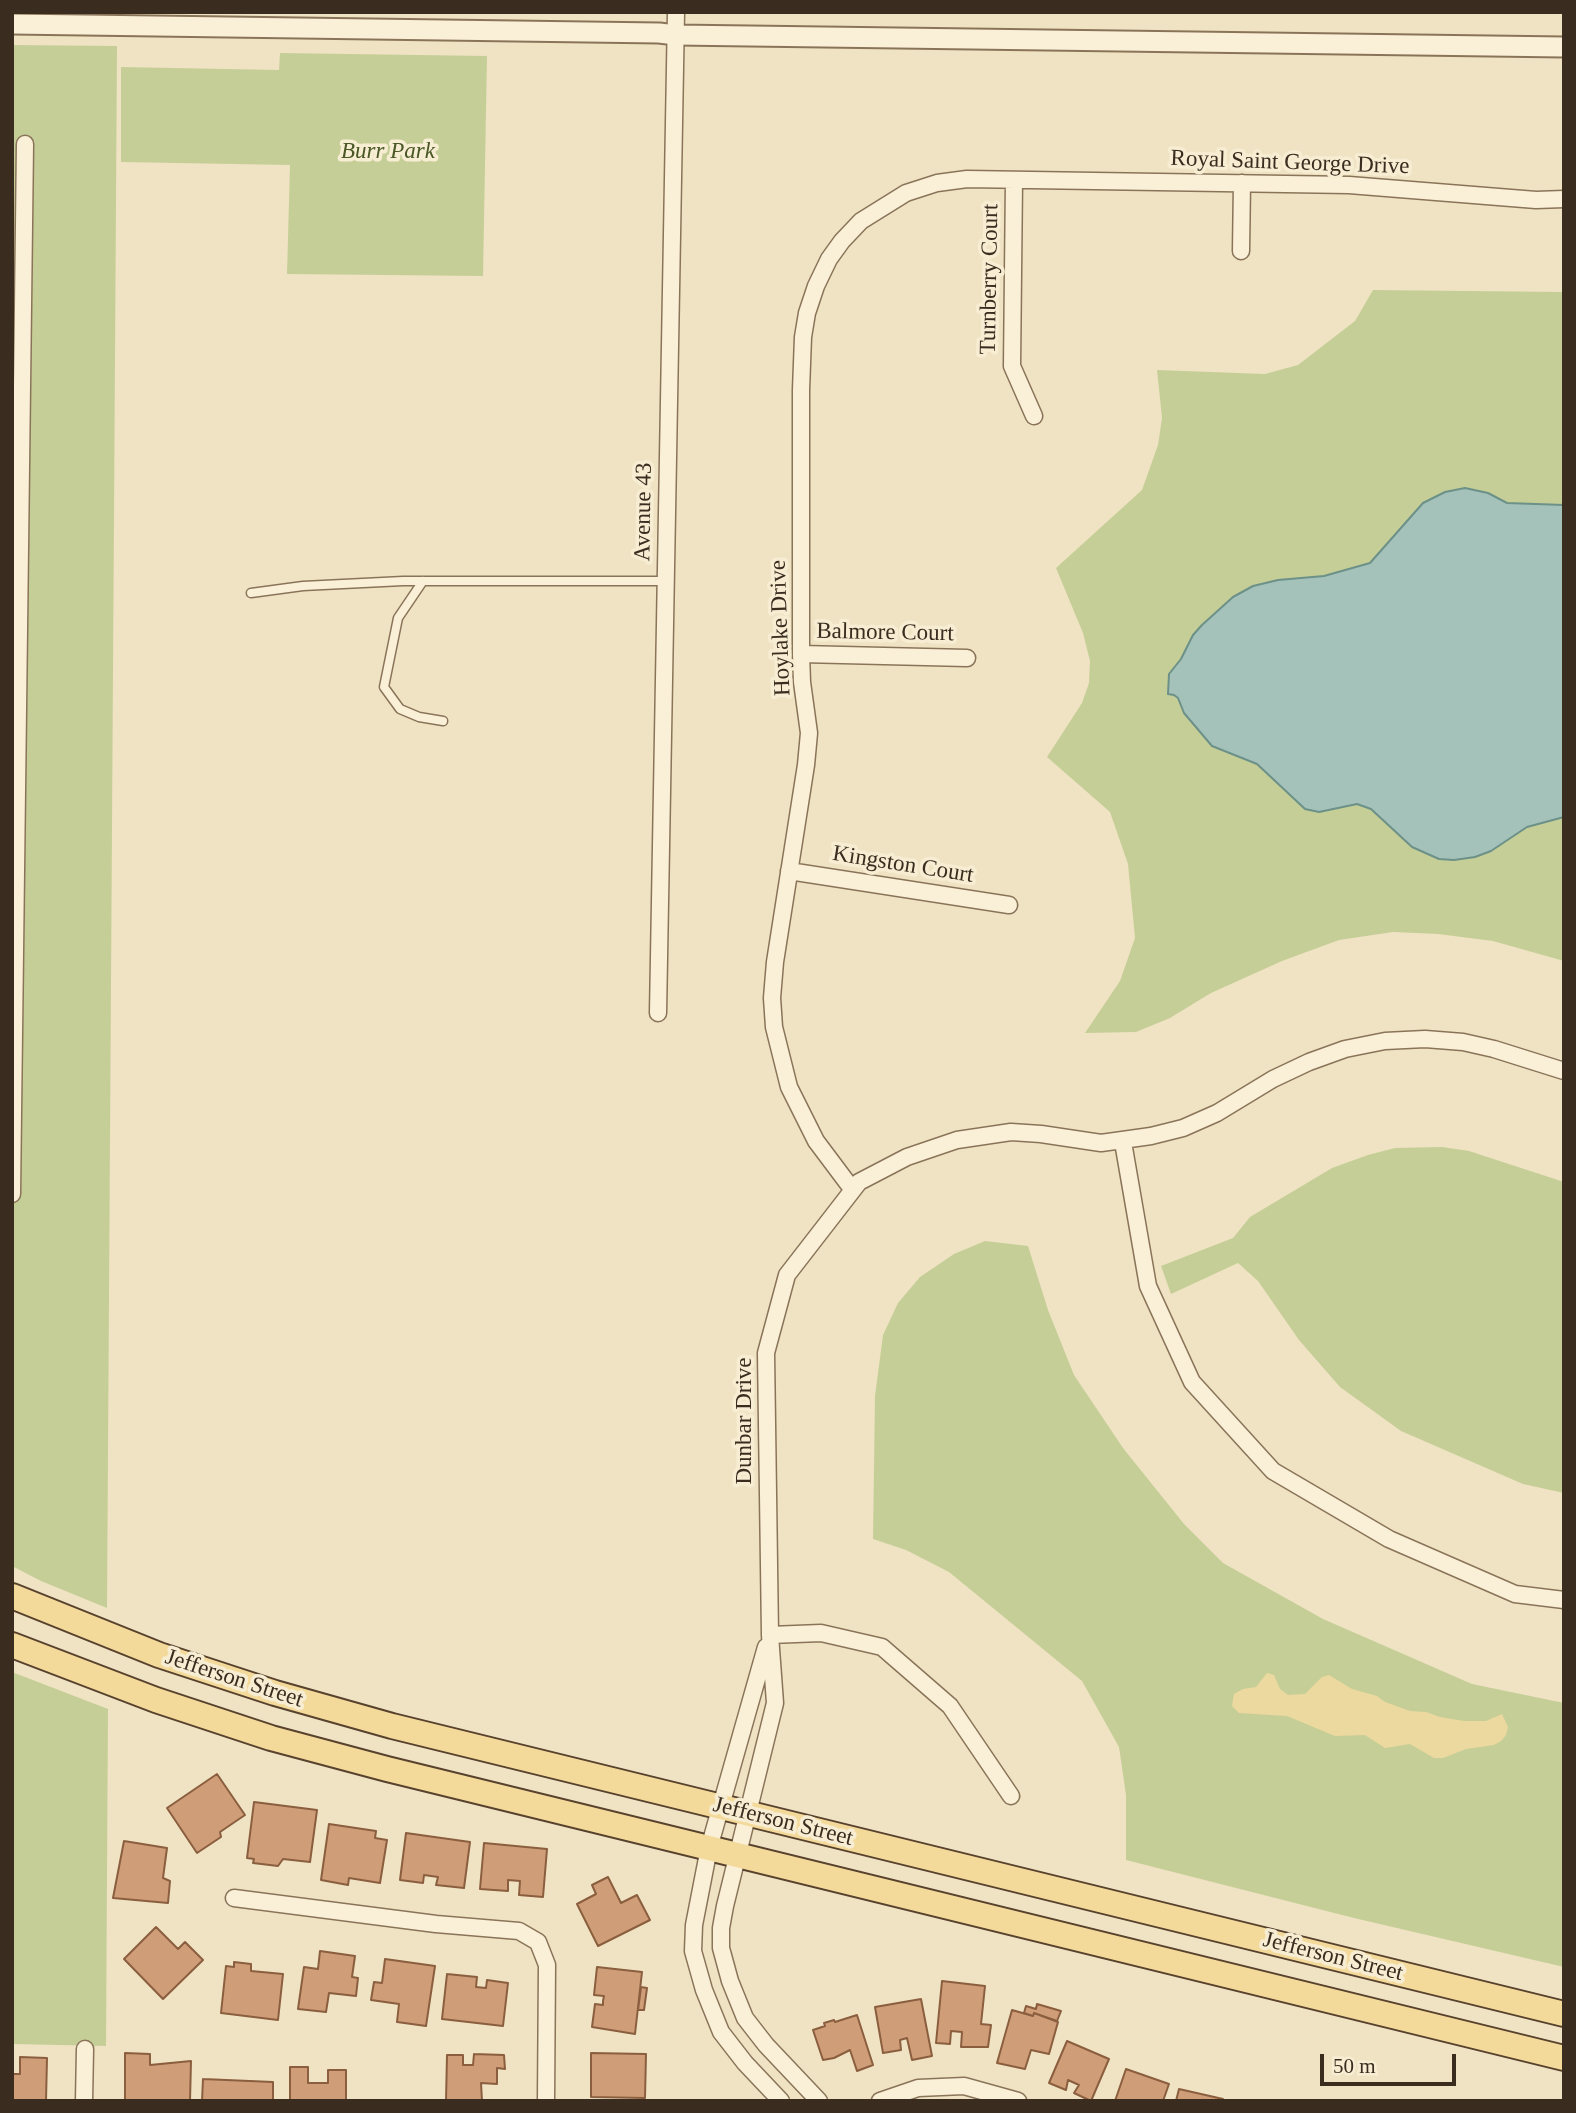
<!DOCTYPE html>
<html>
<head>
<meta charset="utf-8">
<style>
	body { margin:0 }
	#map { position:relative; width:1576px; height:2113px; overflow:hidden; background:#efe3c3; font-family:"Times New Roman",serif }
	canvas { display:block }
	.frame { position:absolute; inset:0; border:14px solid #3a2c1e; pointer-events:none }
	.scale { position:absolute; left:1320px; top:2054px; width:136px; height:32px; box-sizing:border-box; border:4px solid #3a2c1e; border-top:0; padding-left:9px; font-size:21px; line-height:24px; white-space:nowrap; color:#3a2c1e; -webkit-text-stroke:5px #f7edd3; paint-order:stroke }
</style>
</head>
<body>
<div id="map">
<canvas width="1576" height="2113"></canvas>
<div class="frame"></div>
<div class="scale">50 m</div>
</div>
<script>
const g = document.querySelector('canvas').getContext('2d');
g.lineJoin = 'round';
function fill(path, color) {
  g.fillStyle = color;
  g.fill(path, 'evenodd');
}
function poly(rows) {
  const path = new Path2D();
  for (const r of rows) {
    path.moveTo(r[0], r[1]);
    for (let i = 2; i < r.length; i += 2) path.lineTo(r[i], r[i + 1]);
  }
  return path;
}
function stroke(path, color, width, dash) {
  g.strokeStyle = color;
  g.lineWidth = width;
  g.lineCap = dash ? 'butt' : 'round';
  g.setLineDash(dash || []);
  g.stroke(path);
}
function write(font, color, halo, rows, align = 'center') {
  g.font = font + ' "Times New Roman",serif';
  g.lineWidth = 7;
  g.setLineDash([]);
  g.textBaseline = 'middle';
  g.strokeStyle = halo;
  g.fillStyle = color;
  for (const [text, x, y, turn = 0] of rows) {
    g.save();
    g.translate(x, y);
    g.rotate((+turn || 0) * Math.PI / 180);
    g.textAlign = isNaN(turn) ? turn : align;
    if (halo) g.strokeText(text, 0, 0);
    g.fillText(text, 0, 0);
    g.restore();
  }
}
const green = poly([
	[12,45,117,46,107,1608,41,1581,12,1566],
	[280,53,487,56,483,276,287,274,290,165,121,162,121,67,279,70],
	[1373,290,1564,292,1564,961,1493,941,1438,934,1393,932,1339,940,1282,961,1211,993,1170,1018,1136,1032,1085,1033,1120,981,1135,938,1128,864,1110,812,1047,757,1082,703,1089,683,1090,661,1083,633,1056,568,1142,490,1158,445,1162,418,1157,370,1265,374,1298,365,1355,321],
	[1442,1147,1469,1151,1564,1182,1564,1493,1523,1484,1401,1431,1340,1387,1299,1340,1258,1281,1238,1263,1171,1294,1161,1266,1233,1238,1250,1217,1332,1168,1368,1155,1395,1148],
	[985,1241,1028,1246,1048,1310,1074,1375,1123,1448,1184,1524,1223,1563,1323,1619,1472,1684,1564,1703,1564,1967,1354,1918,1126,1860,1126,1795,1119,1747,1082,1681,949,1572,906,1550,873,1539,875,1396,883,1335,898,1303,920,1277,954,1254],
	[12,1672,108,1709,106,2046,12,2044]
]);
const sand = poly([
	[1267,1673,1274,1675,1280,1689,1288,1695,1305,1694,1322,1677,1329,1675,1352,1689,1377,1696,1385,1702,1410,1711,1426,1712,1440,1717,1464,1721,1486,1721,1502,1714,1508,1727,1506,1735,1501,1741,1494,1745,1466,1749,1443,1758,1434,1758,1410,1744,1385,1748,1365,1735,1335,1736,1287,1716,1239,1713,1232,1706,1234,1694,1243,1689,1256,1687]
]);
const water = poly([
	[1465,488,1488,493,1507,503,1564,505,1564,817,1527,827,1491,851,1475,857,1454,860,1439,859,1412,847,1371,809,1357,804,1319,812,1305,809,1257,764,1212,746,1184,713,1178,698,1174,695,1168,694,1169,674,1181,659,1193,635,1202,625,1233,597,1253,586,1278,580,1324,576,1370,563,1423,503,1445,492,1465,488]
]);
const building = poly([
	[217,1774,245,1815,220,1832,221,1837,197,1853,167,1808,217,1774],
	[254,1802,317,1810,310,1862,283,1859,278,1866,253,1863,254,1859,247,1858,254,1802],
	[329,1824,376,1831,375,1838,387,1840,380,1883,349,1878,348,1885,321,1880,329,1824],
	[406,1833,470,1842,464,1888,436,1885,438,1877,424,1875,423,1883,400,1880,406,1833],
	[124,1841,167,1848,163,1878,170,1881,168,1903,113,1898,124,1841],
	[484,1843,547,1849,543,1897,519,1895,520,1881,508,1880,508,1891,480,1889,484,1843],
	[608,1877,621,1903,637,1895,650,1920,598,1946,577,1904,596,1894,592,1885,608,1877],
	[156,1927,178,1949,185,1942,203,1960,163,1999,124,1959,156,1927],
	[320,1951,355,1956,352,1977,358,1978,356,1996,329,1993,326,2012,298,2009,304,1967,318,1969,320,1951],
	[385,1959,435,1966,426,2026,397,2022,399,2004,371,2000,374,1982,382,1983,385,1959],
	[234,1962,251,1964,251,1971,283,1974,278,2020,221,2013,226,1966,234,1967,234,1962],
	[597,1967,642,1972,635,2034,592,2027,595,2004,603,2005,603,2001,604,1996,594,1995,597,1967],
	[447,1974,477,1977,476,1987,486,1988,487,1980,508,1983,503,2026,442,2019,447,1974],
	[942,1981,985,1986,981,2024,991,2025,988,2047,961,2047,962,2032,951,2031,950,2044,936,2043,942,1981],
	[641,1987,647,1988,644,2010,638,2010,641,1987],
	[921,1999,932,2056,912,2060,907,2038,900,2040,901,2050,883,2053,875,2007,921,1999],
	[1037,2004,1061,2011,1057,2021,1034,2013,1033,2016,1024,2013,1026,2006,1036,2009,1037,2004],
	[1012,2010,1033,2016,1034,2013,1058,2022,1049,2054,1031,2050,1025,2069,997,2063,1012,2010],
	[857,2015,873,2065,857,2071,850,2050,834,2058,823,2060,813,2030,825,2026,824,2023,834,2020,835,2022,857,2015],
	[1067,2041,1109,2059,1091,2101,1074,2093,1079,2085,1068,2080,1066,2090,1049,2083,1067,2041],
	[125,2053,150,2054,150,2065,191,2061,190,2101,125,2101,125,2053],
	[591,2053,646,2054,645,2098,591,2097,591,2053],
	[474,2054,504,2055,505,2069,497,2068,497,2084,481,2083,482,2101,446,2101,447,2055,463,2055,463,2065,473,2065,474,2054],
	[20,2057,47,2058,46,2101,12,2101,12,2074,20,2074,20,2057],
	[290,2067,308,2067,308,2083,328,2083,328,2070,346,2070,346,2101,290,2101,290,2067],
	[1126,2069,1169,2084,1163,2101,1115,2101,1126,2069],
	[203,2079,273,2082,273,2101,202,2101,203,2079],
	[1179,2089,1223,2099,1222,2101,1176,2101,1179,2089]
]);
const service = poly([
	[423,581,398,618,384,687,400,709,419,717,443,721],
	[251,593,303,586,403,581,666,581]
]);
const minor = poly([
	[1014,180,1012,366,1034,416],
	[1241,251,1242,183],
	[801,654,967,658],
	[789,871,1009,905],
	[658,1013,676,12],
	[1123,1142,1148,1286,1192,1382,1273,1471,1389,1539,1515,1594,1564,1600],
	[852,1189,816,1141,789,1087,774,1027,772,998,775,962,806,765,809,733,802,682,801,654,801,390,803,337,807,313,816,286,829,259,842,241,861,221,906,193,937,183,967,179,1349,185,1536,200,1564,199],
	[12,1194,25,144],
	[770,1635,821,1633,882,1647,950,1706,1011,1796],
	[766,1647,709,1848,694,1925,693,1951,704,1990,721,2032,745,2063,781,2101],
	[234,1898,436,1924,519,1931,538,1942,547,1965,546,2101],
	[84,2101,85,2049],
	[819,2101,766,2045,745,2018,730,1981,721,1948,721,1928,725,1906,775,1703,770,1635,766,1353,787,1275,859,1182,907,1157,957,1140,1011,1132,1041,1134,1101,1143,1151,1136,1183,1128,1217,1113,1273,1079,1309,1062,1345,1049,1385,1041,1425,1039,1463,1042,1494,1049,1564,1071],
	[880,2101,918,2088,964,2086,1018,2101]
]);
const tertiary = poly([
	[12,24,659,33,676,35,1564,47]
]);
const primary = poly([
	[12,1596,159,1655,275,1693,392,1726,1564,2014],
	[12,1645,156,1700,271,1738,387,1769,1564,2058]
]);
const parkNames = [
	["Burr Park",388,152]
];
const streetNames = [
	["Royal Saint George Drive",1290,163,2],
	["Turnberry Court",990,279,-89],
	["Avenue 43",644,512,-89],
	["Hoylake Drive",781,628,-92],
	["Balmore Court",885,633,1],
	["Kingston Court",903,865,9],
	["Dunbar Drive",745,1421,-90],
	["Jefferson Street",234,1679,18],
	["Jefferson Street",783,1822,14],
	["Jefferson Street",1333,1957,14]
];
fill(green, '#c6ce97');
fill(sand, '#ecd99f');
fill(water, '#a5c2ba');
stroke(water, '#6c9188', 2);
fill(building, '#cf9e78');
stroke(building, '#8a5e3e', 2);
stroke(service, '#8a7459', 11);
stroke(minor, '#8a7459', 19);
stroke(tertiary, '#8a7459', 23);
stroke(primary, '#58422e', 28);
stroke(service, '#faf0d7', 8);
stroke(minor, '#faf0d7', 16);
stroke(tertiary, '#faf0d7', 19);
stroke(primary, '#f4da9a', 24);
write('italic 23px', '#495724', '#f7edd3', parkNames);
write('23px', '#3a2c1e', '#f7edd3', streetNames);
</script>
</body>
</html>
